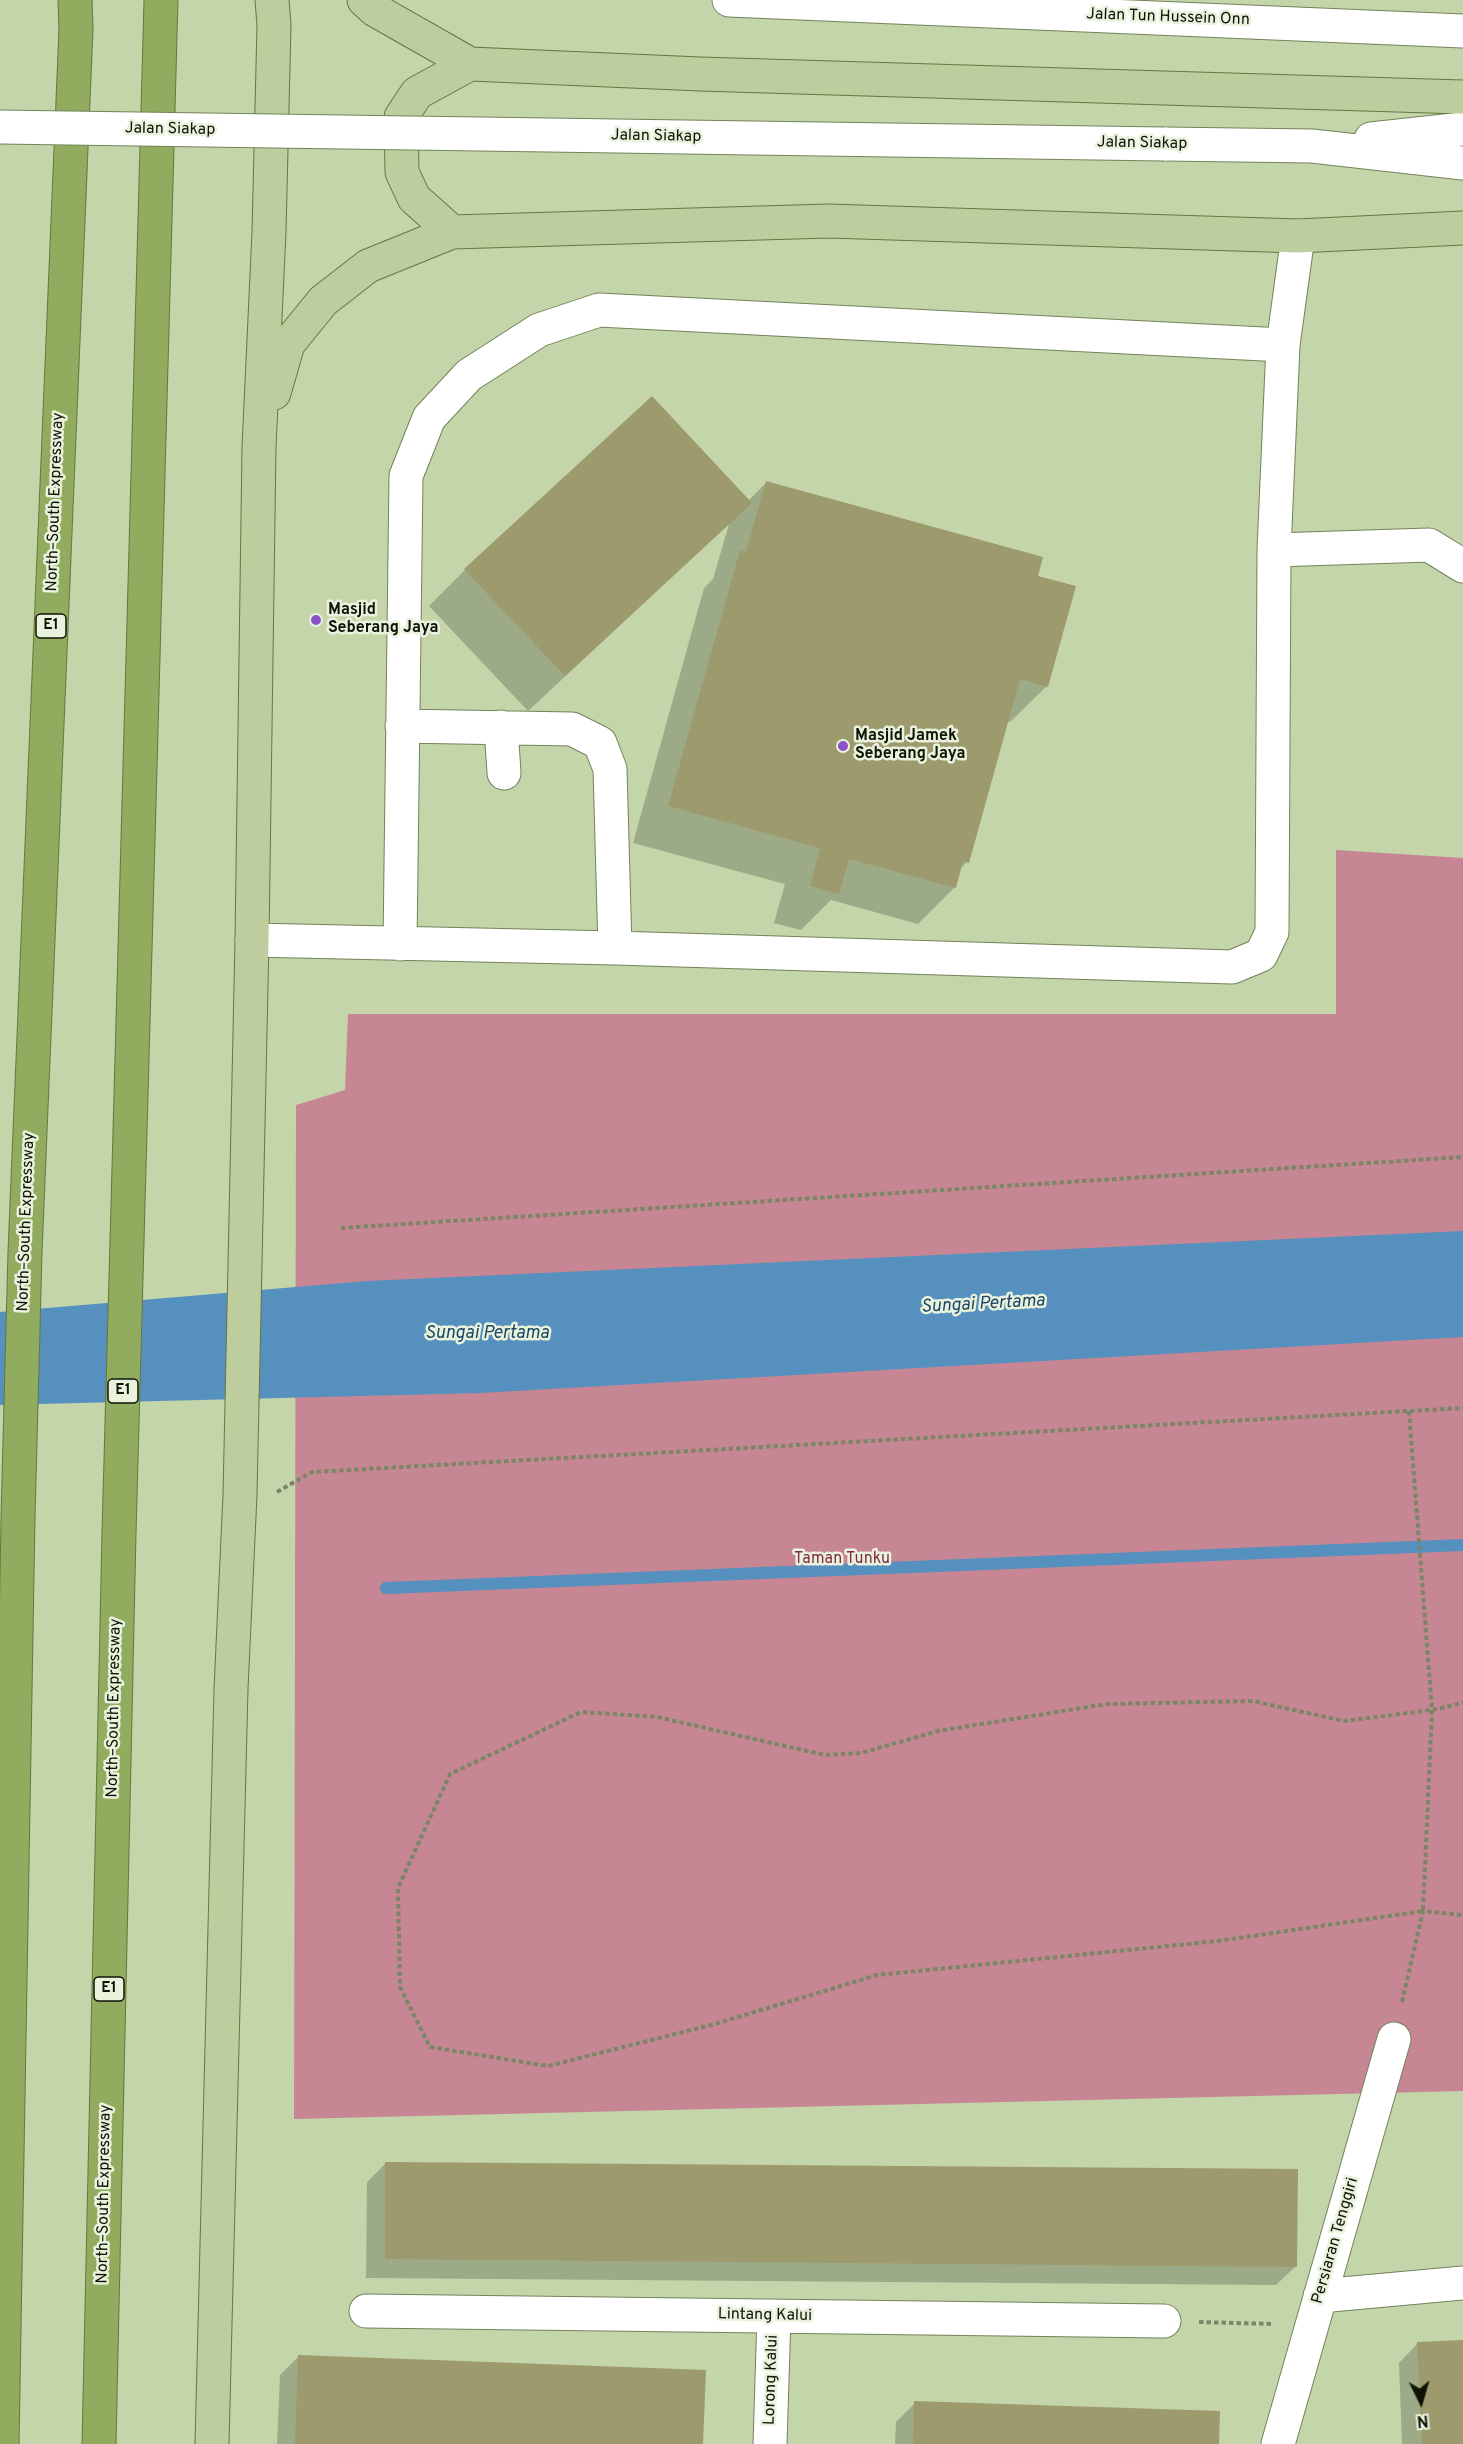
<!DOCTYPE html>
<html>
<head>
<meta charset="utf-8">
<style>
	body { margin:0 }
	#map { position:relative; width:1463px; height:2444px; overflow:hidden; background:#c4d5a9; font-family:Overpass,sans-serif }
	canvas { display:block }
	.north { position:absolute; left:1391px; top:2372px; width:60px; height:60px; -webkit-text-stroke:4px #e9f2dc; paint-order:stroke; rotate:175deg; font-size:16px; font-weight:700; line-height:24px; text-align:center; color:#0f1405 }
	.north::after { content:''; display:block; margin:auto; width:21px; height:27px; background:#0f1405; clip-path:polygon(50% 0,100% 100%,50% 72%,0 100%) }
</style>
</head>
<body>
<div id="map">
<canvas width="1463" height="2444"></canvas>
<div class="north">N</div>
</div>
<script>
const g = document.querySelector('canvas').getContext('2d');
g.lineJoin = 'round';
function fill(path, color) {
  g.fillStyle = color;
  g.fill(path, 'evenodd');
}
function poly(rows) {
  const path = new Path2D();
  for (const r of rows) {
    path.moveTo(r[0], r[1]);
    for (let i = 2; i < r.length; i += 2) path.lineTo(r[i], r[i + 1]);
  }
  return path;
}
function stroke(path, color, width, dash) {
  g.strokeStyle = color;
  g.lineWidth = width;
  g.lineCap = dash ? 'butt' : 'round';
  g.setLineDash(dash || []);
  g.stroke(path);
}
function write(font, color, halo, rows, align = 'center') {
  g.font = font + ' Overpass,sans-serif';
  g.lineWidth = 5;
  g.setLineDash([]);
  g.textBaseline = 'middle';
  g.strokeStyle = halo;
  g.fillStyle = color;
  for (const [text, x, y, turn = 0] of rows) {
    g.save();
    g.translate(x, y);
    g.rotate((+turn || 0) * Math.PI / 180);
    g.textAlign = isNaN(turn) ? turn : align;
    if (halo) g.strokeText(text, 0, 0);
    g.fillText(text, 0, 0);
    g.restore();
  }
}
const green = poly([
	[1336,850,1463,858,1463,2091,294,2119,296,1105,345,1090,348,1014,1336,1014]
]);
const water = poly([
	[1463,1231,1463,1337,480,1393,0,1405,0,1312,367,1281]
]);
const shadow = poly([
	[767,482,1036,577,1047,686,1010,722,1006,721,967,862,959,870,955,887,918,924,831,900,801,930,774,923,785,884,633,843,704,588,713,579,729,524,528,711,429,606,465,570,748,501],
	[386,2163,1296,2266,1276,2285,366,2278,367,2182],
	[1463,2341,1463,2444,1402,2444,1399,2363,1418,2343],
	[299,2356,701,2444,277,2444,280,2375],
	[915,2403,1218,2444,895,2444,896,2422]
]);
const stream = poly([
	[386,1588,1463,1545]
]);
const building = poly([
	[652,396,752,503,565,676,464,569],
	[766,481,1043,557,1038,576,1076,586,1048,687,1020,679,969,863,963,861,956,888,849,859,839,894,810,886,820,848,668,806,740,550,746,552],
	[385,2162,1298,2169,1297,2267,385,2259],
	[1463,2340,1463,2444,1422,2444,1417,2342],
	[298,2355,706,2370,703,2444,295,2444],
	[914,2401,1220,2411,1219,2444,913,2444]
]);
const path = poly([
	[341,1228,1463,1157],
	[1409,1411,1432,1710,1423,1911,1218,1941,877,1975,715,2024,548,2066,430,2047,400,1987,398,1888,450,1774,581,1712,657,1717,825,1755,861,1753,938,1731,1107,1704,1253,1701,1344,1721,1432,1710,1463,1703],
	[277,1492,312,1472,1463,1408],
	[1402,2002,1423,1911,1463,1915],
	[1199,2322,1273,2324]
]);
const minor = poly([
	[729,0,1463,31],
	[1371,139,1463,129],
	[1164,144,1312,146,1463,163],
	[1274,550,1429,545,1463,566],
	[402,726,572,729,600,743,610,769,615,948],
	[501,727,504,773],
	[252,940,615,948,1232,967,1261,955,1272,932,1274,550,1283,345,1298,236],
	[400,944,406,476,429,418,469,375,539,330,599,310,1283,345],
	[1320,2296,1463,2283],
	[366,2311,1164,2321],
	[770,2444,774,2316],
	[1278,2444,1394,2039]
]);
const major = poly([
	[364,0,375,10,470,64,700,74,1463,97],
	[452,232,414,198,402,172,401,117,417,93,470,64],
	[274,393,288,344,323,301,368,266,452,232,829,221,1298,236,1463,228],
	[212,2444,231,1689,240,1495,252,940,259,447,269,232,274,25,272,0]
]);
const highway = poly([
	[2,2444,18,1518,25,1252,76,29,75,0],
	[99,2444,119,1533,161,0]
]);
const minorBridge = poly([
	[0,127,1164,144]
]);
const markers = [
	[316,620,6,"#8e51c8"],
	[843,746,6,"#8e51c8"]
];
const shields = [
	[51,626,30],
	[123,1391,30],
	[109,1989,30]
];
const shieldNames = [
	["E1",51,626],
	["E1",123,1391],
	["E1",109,1989]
];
const streetNames = [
	["Jalan Tun Hussein Onn",1168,18,2],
	["Jalan Siakap",170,130,1],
	["Jalan Siakap",656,137,1],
	["Jalan Siakap",1142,144,1],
	["North–South Expressway",56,502,-88],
	["North–South Expressway",27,1222,-88],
	["North–South Expressway",115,1708,-89],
	["North–South Expressway",105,2194,-89],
	["Persiaran Tenggiri",1336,2241,-74],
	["Lintang Kalui",765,2316,1],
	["Lorong Kalui",772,2380,-88]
];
const poiNames = [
	["Masjid",328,611],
	["Seberang Jaya",328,629],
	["Masjid Jamek",855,737],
	["Seberang Jaya",855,755]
];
const parkNames = [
	["Taman Tunku",842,1560]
];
const waterNames = [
	["Sungai Pertama",983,1305,-3],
	["Sungai Pertama",487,1334]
];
fill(green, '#c78694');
fill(water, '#5690bf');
fill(shadow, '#0003');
stroke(stream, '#5690bf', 12);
fill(building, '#9d9a6d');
stroke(minor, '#73835a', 35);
stroke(major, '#64773f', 35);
stroke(highway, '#64773f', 35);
stroke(path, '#7a8666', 4, [4.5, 3]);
stroke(minor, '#fff', 33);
stroke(major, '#bdcd9e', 33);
stroke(highway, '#91ac5e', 33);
stroke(minorBridge, '#73835a', 35, []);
stroke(minorBridge, '#fff', 33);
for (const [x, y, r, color] of markers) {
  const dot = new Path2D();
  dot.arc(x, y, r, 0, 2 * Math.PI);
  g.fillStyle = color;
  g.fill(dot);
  stroke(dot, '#e9f2dc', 2);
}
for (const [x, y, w] of shields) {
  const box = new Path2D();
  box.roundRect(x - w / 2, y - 12, w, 24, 4.5);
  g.fillStyle = '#e9f2dc';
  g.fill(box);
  stroke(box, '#0f1405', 1.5);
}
write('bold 15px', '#0f1405', null, shieldNames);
write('16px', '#0f1405', '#e9f2dc', streetNames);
write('bold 16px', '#0f1405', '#e9f2dc', poiNames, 'left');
write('16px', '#822945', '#e9f2dc', parkNames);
write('italic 18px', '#194566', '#e9f2dc', waterNames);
</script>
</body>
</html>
